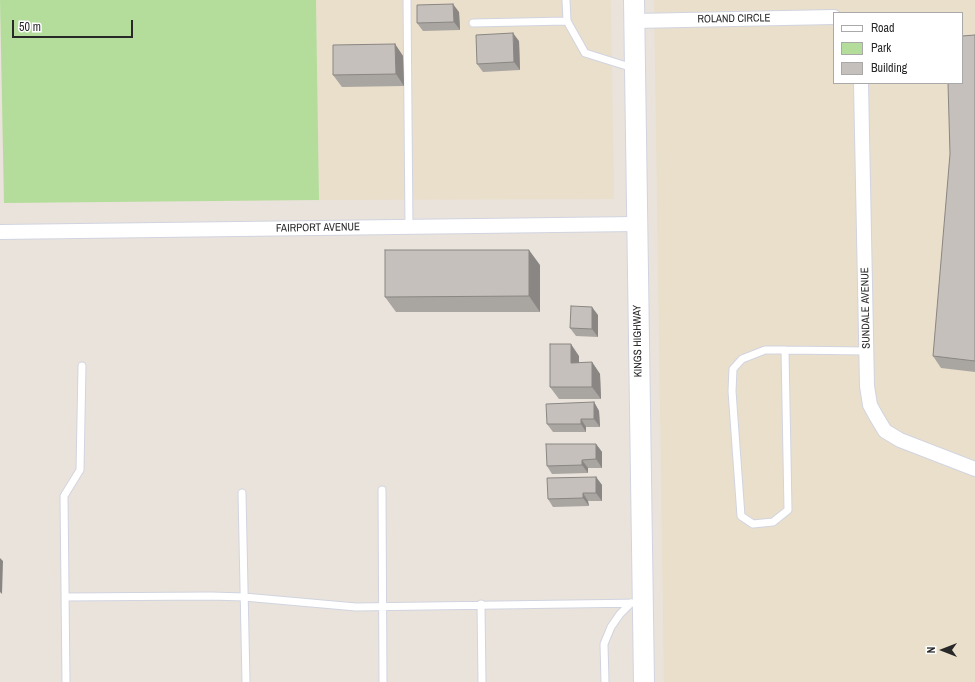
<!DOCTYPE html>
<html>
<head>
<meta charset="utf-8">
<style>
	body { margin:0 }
	#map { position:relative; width:975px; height:682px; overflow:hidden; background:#eae3db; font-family:"Archivo Narrow",sans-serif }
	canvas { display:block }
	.legend { position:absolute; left:833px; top:12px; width:130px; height:72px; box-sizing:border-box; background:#fff; border:1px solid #a9a9a9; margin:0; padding:5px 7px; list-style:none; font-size:12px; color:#282828 }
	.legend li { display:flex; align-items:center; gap:8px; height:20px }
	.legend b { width:20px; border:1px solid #a9a9a9 }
	.north { position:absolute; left:923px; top:630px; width:40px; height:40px; -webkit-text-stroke:3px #fff; paint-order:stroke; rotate:270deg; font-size:11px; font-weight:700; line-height:16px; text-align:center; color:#282828 }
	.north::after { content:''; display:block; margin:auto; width:14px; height:18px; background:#282828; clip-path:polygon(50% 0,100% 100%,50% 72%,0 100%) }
	.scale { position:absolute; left:12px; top:20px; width:121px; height:18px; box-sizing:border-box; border:2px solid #282828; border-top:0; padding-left:5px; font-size:12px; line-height:14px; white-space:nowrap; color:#282828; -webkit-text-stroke:3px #fff; paint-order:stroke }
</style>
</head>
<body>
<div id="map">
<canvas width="975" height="682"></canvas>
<ul class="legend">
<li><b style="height:5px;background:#fff"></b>Road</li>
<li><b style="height:11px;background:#b4dd9b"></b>Park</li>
<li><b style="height:11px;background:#c5c0bb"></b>Building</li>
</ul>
<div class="north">N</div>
<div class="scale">50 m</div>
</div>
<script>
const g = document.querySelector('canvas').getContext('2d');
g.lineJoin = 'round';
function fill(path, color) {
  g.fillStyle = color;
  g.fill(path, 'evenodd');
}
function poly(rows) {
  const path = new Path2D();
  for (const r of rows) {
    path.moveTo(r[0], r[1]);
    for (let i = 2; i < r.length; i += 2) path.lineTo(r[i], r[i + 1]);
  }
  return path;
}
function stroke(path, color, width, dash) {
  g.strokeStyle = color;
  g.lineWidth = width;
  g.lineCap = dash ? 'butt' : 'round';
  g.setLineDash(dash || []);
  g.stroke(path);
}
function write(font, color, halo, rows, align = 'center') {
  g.font = font + ' "Archivo Narrow",sans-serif';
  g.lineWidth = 3;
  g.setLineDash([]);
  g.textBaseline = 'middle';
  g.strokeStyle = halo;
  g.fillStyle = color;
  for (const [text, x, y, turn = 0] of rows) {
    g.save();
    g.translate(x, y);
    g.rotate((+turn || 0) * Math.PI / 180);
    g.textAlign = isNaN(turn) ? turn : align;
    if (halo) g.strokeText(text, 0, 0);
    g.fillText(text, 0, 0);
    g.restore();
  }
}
const education = poly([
	[316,0,611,0,614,199,319,200],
	[654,0,975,0,975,682,664,682],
	[834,13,962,13,962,83,834,83]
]);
const green = poly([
	[0,0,316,0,319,200,4,203]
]);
const lane = poly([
	[407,0,409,227],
	[566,0,567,21,585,53,633,68],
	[473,23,567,21],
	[785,350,788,510,773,522,753,524,741,516,732,391,733,369,742,359,765,350,785,350,866,351],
	[382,490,383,682],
	[242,493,246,682],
	[65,597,211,596,244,597,356,607,642,603],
	[481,604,482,682],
	[66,682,64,496,80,470,82,366],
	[605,682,604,644,611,627,620,614,631,603]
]);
const street = poly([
	[634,21,834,17],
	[861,83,867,386,870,405,876,416,885,431,900,440,975,469],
	[0,232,636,224]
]);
const secondary = poly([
	[634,0,644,682]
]);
const wall = poly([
	[459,12,460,30,423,31,417,23],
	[975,35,975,372,941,368,933,356],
	[519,41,520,70,483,72,477,64],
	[395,44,403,56,404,86,342,87,333,75],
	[540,265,540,312,396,312,385,297],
	[598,315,598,337,576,336,570,328],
	[579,356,579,363,592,362,600,374,601,399,559,399,550,387],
	[594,402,599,411,600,427,586,427,586,432,553,432,547,424],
	[596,444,602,452,602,468,588,468,588,473,552,474,547,466],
	[596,477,602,485,602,501,588,501,589,506,553,507,548,499]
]);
const shadedWall = poly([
	[453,4,459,12,460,30,454,22],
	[513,33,519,41,520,70,514,62],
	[395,44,403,56,404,86,396,74],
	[529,250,540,265,540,312,529,296],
	[592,307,598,315,598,337,592,329],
	[571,344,579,356,579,375,571,363],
	[592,362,600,374,601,399,592,387],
	[594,402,599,411,600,427,594,419],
	[581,419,586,427,586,432,581,424],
	[596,444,602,452,602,468,596,459],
	[582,460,588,468,588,473,582,465],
	[596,477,602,485,602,501,596,493],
	[583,493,588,501,589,506,583,498],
	[0,558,3,561,2,594,0,592]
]);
const building = poly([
	[453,4,454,22,417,23,417,5,453,4],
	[513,33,514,62,477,64,476,35,513,33],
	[975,35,975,361,933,356,950,154,948,83,962,83,962,36,975,35],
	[395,44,396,74,333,75,333,45,395,44],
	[385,250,529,250,529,296,385,297,385,250],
	[571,306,592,307,592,329,570,328,571,306],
	[550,344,571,344,571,363,592,362,592,387,550,387,550,344],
	[594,402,594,419,581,419,581,424,547,424,546,404,594,402],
	[546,444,596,444,596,459,582,460,582,465,547,466,546,444],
	[596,477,596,493,583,493,583,498,548,499,547,478,596,477]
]);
const streetNames = [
	["ROLAND CIRCLE",734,19,-1],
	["FAIRPORT AVENUE",318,228,-1],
	["SUNDALE AVENUE",866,308,-91],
	["KINGS HIGHWAY",638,341,-91]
];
fill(education, '#eadfcb');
fill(green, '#b4dd9b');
stroke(lane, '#d1d4e0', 9);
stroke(street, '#d1d4e0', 16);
stroke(secondary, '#d1d4e0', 22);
stroke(lane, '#fff', 7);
stroke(street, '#fff', 14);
stroke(secondary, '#fff', 20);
fill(wall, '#a9a5a1');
fill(shadedWall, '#8a8683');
fill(building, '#c5c0bb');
stroke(building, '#8a8683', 1);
write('11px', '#282828', '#fff', streetNames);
</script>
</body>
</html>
